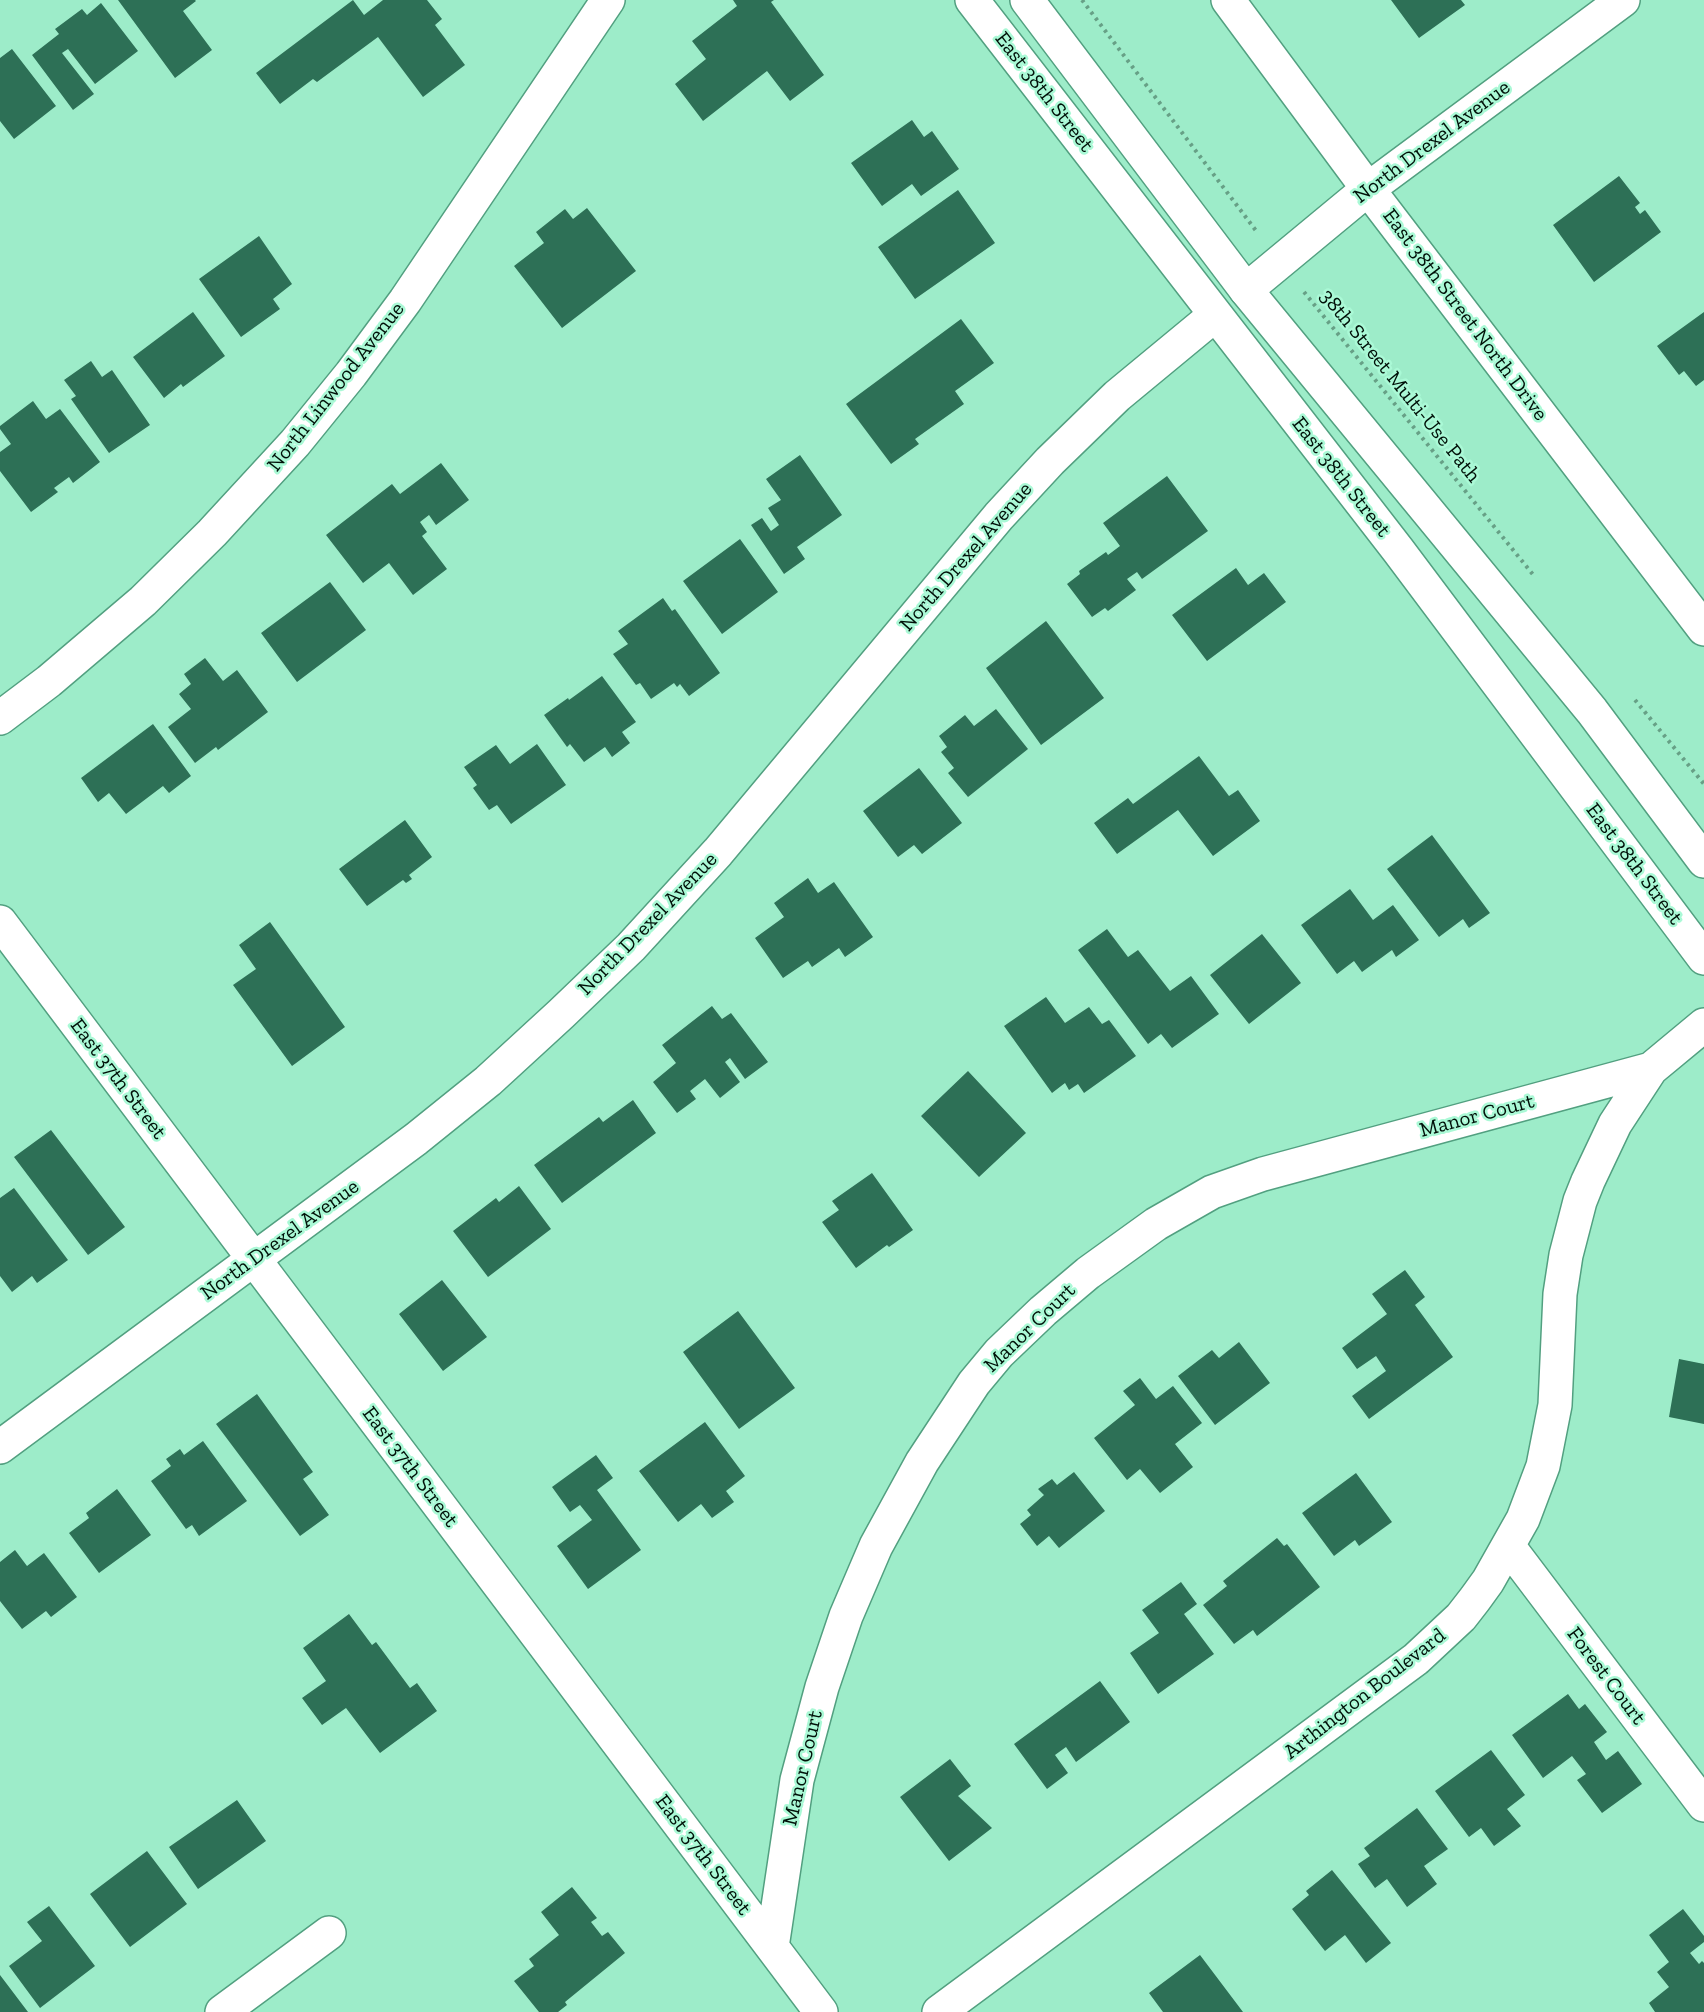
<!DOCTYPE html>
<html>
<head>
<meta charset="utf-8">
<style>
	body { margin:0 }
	canvas { display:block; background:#9decc9 }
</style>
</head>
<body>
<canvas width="1704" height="2012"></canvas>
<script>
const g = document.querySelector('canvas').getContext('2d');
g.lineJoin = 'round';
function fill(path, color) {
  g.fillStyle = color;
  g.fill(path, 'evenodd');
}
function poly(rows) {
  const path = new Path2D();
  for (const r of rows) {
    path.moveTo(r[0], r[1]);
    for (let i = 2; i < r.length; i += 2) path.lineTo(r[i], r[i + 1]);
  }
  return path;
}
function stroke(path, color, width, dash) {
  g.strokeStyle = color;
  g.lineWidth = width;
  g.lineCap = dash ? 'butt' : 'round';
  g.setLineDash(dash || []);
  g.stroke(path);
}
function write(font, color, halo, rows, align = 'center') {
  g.font = font + ' "Zilla Slab",serif';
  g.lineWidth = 5;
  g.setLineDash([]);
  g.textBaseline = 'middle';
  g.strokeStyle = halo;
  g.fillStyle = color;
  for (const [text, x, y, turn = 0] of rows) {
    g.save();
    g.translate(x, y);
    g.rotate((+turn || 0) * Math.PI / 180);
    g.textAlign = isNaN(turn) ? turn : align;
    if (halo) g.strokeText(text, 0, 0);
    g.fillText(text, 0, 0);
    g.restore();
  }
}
const building = poly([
	[118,0,195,0,196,1,183,11,212,50,175,78],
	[353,0,364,15,383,0,427,0,442,19,435,25,465,65,423,97,378,37,317,82,313,79,280,104,256,73],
	[733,0,774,0,771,2,824,75,790,101,767,71,703,121,675,84,706,59,692,41,737,6],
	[1391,0,1461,0,1465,5,1419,38],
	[101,3,138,51,95,84,68,49,62,53,94,94,73,110,32,55,59,34,55,29,82,9,87,15],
	[12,49,56,106,14,139,0,121,0,58],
	[912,120,924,137,932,131,959,169,921,196,912,184,882,206,851,163],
	[1619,176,1640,203,1635,207,1640,214,1645,210,1661,232,1594,282,1553,225],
	[958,190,995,243,915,299,878,247],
	[587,208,636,271,562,328,514,266,544,243,536,232,565,209,573,219],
	[259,236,292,284,273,299,280,309,241,337,199,279],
	[193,312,225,356,183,387,181,384,164,398,133,357],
	[1704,312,1704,380,1696,386,1684,371,1679,375,1657,346],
	[961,319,994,363,955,391,964,404,915,439,919,444,891,464,846,404],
	[91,361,102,377,112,370,150,425,109,453,71,399,76,396,64,380],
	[33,401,46,419,60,409,100,462,73,483,69,477,54,488,58,492,31,512,0,471,0,452,11,444,0,429,0,426],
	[800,455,842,515,797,547,805,559,784,574,751,525,762,518,771,531,779,525,768,508,781,500,766,479],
	[441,463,469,500,436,525,429,515,420,522,427,532,422,536,447,569,413,595,389,563,363,583,326,535,392,484,400,494],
	[1167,476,1208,531,1142,579,1137,572,1127,579,1136,590,1108,611,1105,608,1092,617,1067,584,1080,574,1079,571,1106,552,1108,555,1120,546,1103,523],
	[740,539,778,592,722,634,683,581],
	[1236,568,1248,585,1264,573,1286,602,1207,661,1172,615],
	[330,582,366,630,297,682,261,633],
	[663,598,672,611,675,609,720,673,689,696,680,684,677,687,674,683,651,699,640,683,636,685,613,654,628,644,618,631],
	[1046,621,1104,698,1041,745,986,668],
	[205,658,223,681,237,670,268,712,218,750,216,747,195,763,168,727,191,709,179,694,191,684,184,674],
	[602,676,636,722,622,732,630,743,612,757,605,747,584,762,570,744,567,747,544,715,568,698,569,700],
	[996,709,1028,749,968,797,948,773,954,768,941,752,947,747,939,736,965,715,974,726],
	[153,724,191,776,169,793,163,786,126,814,109,793,98,802,81,778],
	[537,744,566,785,511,824,497,805,489,810,473,788,477,785,464,767,496,745,510,764],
	[1199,756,1229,796,1238,790,1260,821,1213,856,1178,810,1117,854,1094,823,1128,798,1133,804],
	[919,768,962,823,922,854,914,845,898,857,863,811],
	[405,820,432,857,409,875,412,879,406,883,403,880,367,906,339,869],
	[1432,835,1490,913,1469,928,1463,919,1439,937,1387,869],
	[808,878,818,893,834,882,873,937,845,957,839,948,812,967,808,961,783,978,755,938,784,917,774,903],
	[1350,889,1373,920,1393,905,1419,940,1396,957,1392,950,1362,972,1354,961,1337,974,1301,925],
	[270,922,345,1027,292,1066,233,985,256,969,239,945],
	[1107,929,1128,957,1138,950,1170,991,1191,976,1219,1014,1172,1048,1161,1034,1148,1044,1078,950],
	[1262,934,1301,983,1249,1024,1210,975],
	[1046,997,1065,1023,1089,1007,1102,1024,1109,1020,1136,1056,1084,1093,1078,1084,1069,1090,1065,1083,1052,1093,1004,1026],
	[712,1006,722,1019,731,1013,768,1062,745,1079,730,1058,725,1062,740,1082,720,1098,705,1079,690,1091,696,1099,677,1113,653,1082,676,1063,662,1045],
	[968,1071,1026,1133,979,1177,921,1116],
	[633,1100,656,1133,562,1203,534,1165,599,1117,603,1122],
	[51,1130,125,1227,88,1255,14,1157],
	[872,1173,913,1230,889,1247,887,1245,856,1268,822,1222,839,1210,832,1201],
	[519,1186,551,1229,488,1277,453,1231,496,1198,499,1202],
	[14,1188,68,1260,37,1283,32,1276,12,1292,0,1276,0,1198],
	[1405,1270,1425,1297,1415,1305,1453,1357,1369,1419,1352,1396,1386,1371,1376,1356,1357,1369,1342,1348,1387,1314,1372,1294],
	[442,1280,487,1337,443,1371,399,1314],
	[738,1311,795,1388,739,1429,683,1352],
	[1239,1342,1270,1383,1215,1425,1178,1376,1212,1350,1219,1358],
	[1679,1359,1704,1364,1704,1424,1669,1417],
	[1140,1378,1156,1399,1173,1386,1202,1423,1175,1444,1193,1467,1160,1493,1140,1469,1127,1480,1094,1438,1135,1405,1123,1391],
	[257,1394,313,1472,303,1479,329,1515,300,1536,216,1424],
	[705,1422,745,1476,726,1491,734,1502,712,1518,701,1504,678,1522,639,1471],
	[203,1441,247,1501,199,1536,192,1525,186,1529,151,1481,171,1466,166,1459,180,1449,184,1455],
	[596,1455,613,1478,597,1490,641,1550,588,1589,557,1546,592,1520,580,1505,570,1512,552,1487],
	[1074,1472,1105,1511,1059,1548,1049,1536,1037,1546,1020,1524,1031,1515,1027,1510,1044,1495,1038,1489,1052,1479,1057,1485],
	[1356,1473,1392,1522,1359,1546,1355,1540,1334,1556,1302,1513],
	[117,1489,151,1535,99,1573,69,1533,89,1518,86,1513],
	[1277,1538,1284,1546,1287,1544,1320,1587,1257,1636,1253,1630,1234,1644,1203,1605,1227,1586,1223,1581],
	[15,1550,27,1566,44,1553,77,1597,51,1617,46,1611,22,1629,0,1601,0,1562],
	[1181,1582,1197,1604,1184,1614,1214,1654,1158,1694,1130,1653,1159,1633,1142,1610],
	[349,1614,372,1645,376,1642,410,1688,417,1683,437,1711,380,1753,346,1708,322,1725,302,1698,326,1681,303,1648],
	[1100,1681,1130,1722,1076,1762,1066,1747,1055,1755,1068,1773,1047,1789,1014,1744],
	[1568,1694,1579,1709,1585,1704,1607,1732,1594,1742,1606,1760,1618,1751,1642,1784,1602,1813,1577,1780,1586,1774,1572,1756,1543,1778,1512,1735],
	[1491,1750,1525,1795,1507,1809,1521,1826,1494,1846,1481,1828,1469,1837,1435,1791],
	[950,1759,971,1786,958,1796,992,1828,949,1861,900,1797],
	[237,1800,266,1841,198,1889,169,1847],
	[1417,1808,1448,1849,1424,1866,1437,1884,1407,1907,1387,1879,1375,1888,1358,1864,1370,1856,1364,1848],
	[147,1851,187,1904,130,1947,90,1894],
	[1332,1870,1391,1943,1366,1963,1345,1935,1325,1951,1292,1909,1309,1895,1306,1891],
	[572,1887,597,1918,591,1922,602,1936,608,1932,625,1953,565,2002,567,2005,558,2012,539,2012,514,1981,534,1966,529,1959,559,1935,541,1912],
	[49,1906,95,1966,40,2008,9,1966,42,1941,27,1922],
	[1683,1909,1704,1936,1704,1942,1690,1953,1699,1964,1702,1961,1704,1963,1704,2012,1655,2012,1649,2003,1669,1987,1657,1972,1669,1962,1649,1935],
	[1200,1955,1243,2012,1163,2012,1149,1993],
	[0,1975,28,2012,0,2012]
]);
const path = poly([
	[1082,0,1257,232],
	[1304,292,1535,577],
	[1635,700,1704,784]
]);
const minor = poly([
	[1228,0,1368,189,1704,629],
	[1246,290,1368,189,1623,0],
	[0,718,49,681,143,601,212,533,295,443,351,374,405,301,608,0],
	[0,922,821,2012],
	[0,1447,416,1139,488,1081,561,1014,631,947,718,852,999,516,1050,461,1117,396,1215,315],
	[1509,1547,1704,1805],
	[772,1947,797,1780,822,1687,846,1616,876,1546,922,1462,974,1383,999,1353,1043,1311,1088,1273,1156,1224,1212,1192,1263,1174,1651,1069],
	[222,2012,329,1933],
	[939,2012,1416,1659,1461,1617,1475,1599,1488,1581,1523,1519,1543,1466,1555,1405,1560,1294,1566,1255,1580,1201,1588,1181,1615,1124,1651,1069,1704,1025]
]);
const primary = poly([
	[972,0,1398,550,1704,958],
	[1027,0,1246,290,1592,711,1704,861]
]);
const streetNames = [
	["East 38th Street",1044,92,52],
	["North Drexel Avenue",1432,142,-37],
	["East 38th Street North Drive",1465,315,53],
	["38th Street Multi-Use Path",1400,386,51],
	["North Linwood Avenue",336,387,-52],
	["East 38th Street",1341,477,52],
	["North Drexel Avenue",966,557,-49],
	["East 38th Street",1634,864,53],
	["North Drexel Avenue",648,924,-46],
	["East 37th Street",118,1079,53],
	["Manor Court",1477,1116,-15],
	["North Drexel Avenue",280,1240,-36],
	["Manor Court",1030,1328,-44],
	["East 37th Street",410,1467,53],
	["Forest Court",1606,1676,53],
	["Arthington Boulevard",1365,1694,-38],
	["Manor Court",803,1768,-77],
	["East 37th Street",703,1855,53]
];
fill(building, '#2d7056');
stroke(minor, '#52a080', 36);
stroke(primary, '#52a080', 36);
stroke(path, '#67a086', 4, [3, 4.5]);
stroke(minor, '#fff', 33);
stroke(primary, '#fff', 33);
write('21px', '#001008', '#aaf9d6', streetNames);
</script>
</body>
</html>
